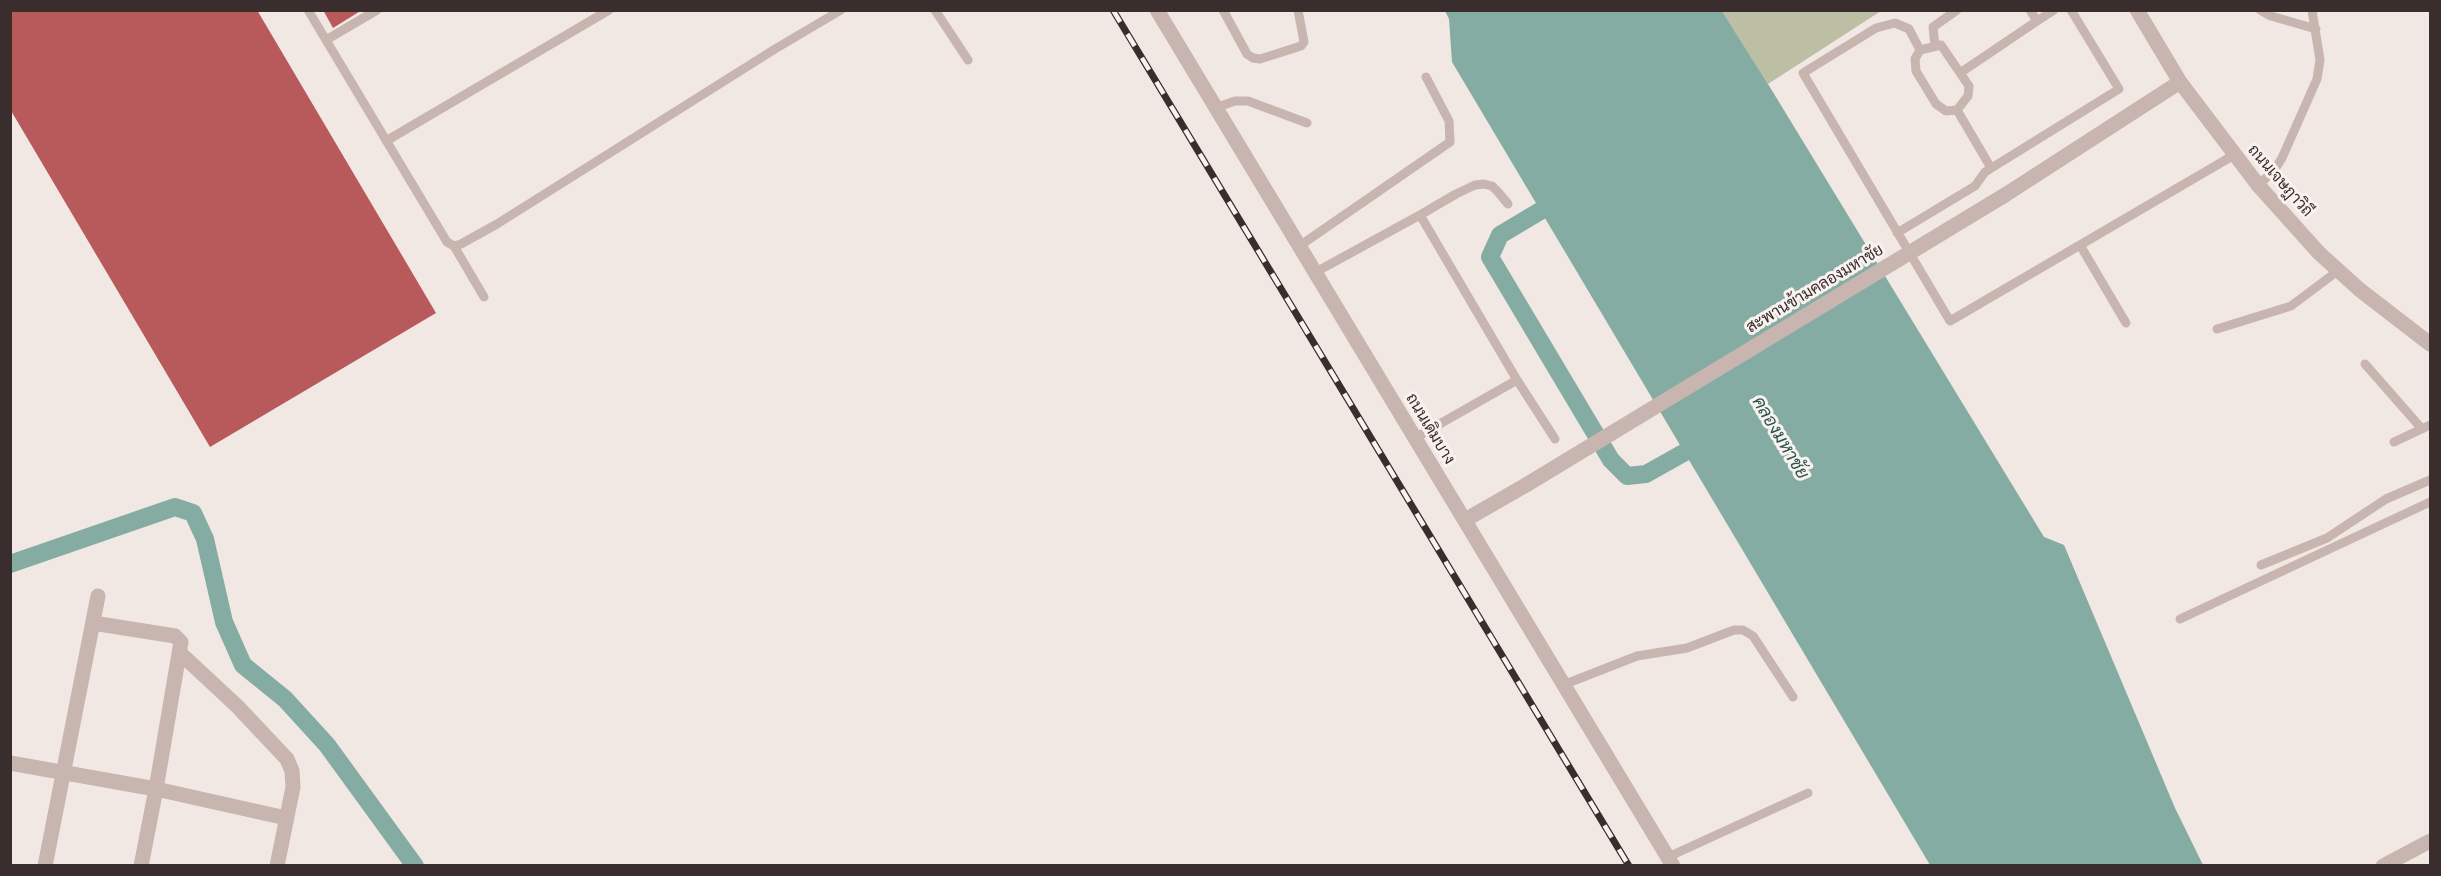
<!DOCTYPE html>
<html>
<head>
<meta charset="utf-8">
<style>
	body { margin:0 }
	#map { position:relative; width:2441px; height:876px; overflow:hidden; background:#f1e7e3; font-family:Arial,sans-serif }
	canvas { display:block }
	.frame { position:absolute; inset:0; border:12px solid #392d2d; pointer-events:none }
</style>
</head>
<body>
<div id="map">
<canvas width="2441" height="876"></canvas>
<div class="frame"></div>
</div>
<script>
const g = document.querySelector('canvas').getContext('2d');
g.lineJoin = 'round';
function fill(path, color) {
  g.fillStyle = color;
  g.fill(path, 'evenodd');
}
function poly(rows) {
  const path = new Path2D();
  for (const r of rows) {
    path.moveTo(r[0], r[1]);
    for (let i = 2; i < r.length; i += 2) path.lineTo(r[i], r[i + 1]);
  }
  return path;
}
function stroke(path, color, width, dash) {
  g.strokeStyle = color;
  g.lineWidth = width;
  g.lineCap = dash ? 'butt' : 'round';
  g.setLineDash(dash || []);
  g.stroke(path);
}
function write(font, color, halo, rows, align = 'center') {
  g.font = font + ' Arial,Sarabun,sans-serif';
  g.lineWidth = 6;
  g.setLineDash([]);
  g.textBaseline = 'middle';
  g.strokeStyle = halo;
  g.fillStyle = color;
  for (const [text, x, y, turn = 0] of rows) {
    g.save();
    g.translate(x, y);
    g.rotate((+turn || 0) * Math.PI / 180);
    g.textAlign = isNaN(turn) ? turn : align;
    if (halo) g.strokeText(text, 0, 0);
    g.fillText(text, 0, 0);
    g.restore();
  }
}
const green = poly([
	[1722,11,1881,11,1768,84]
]);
const water = poly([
	[1445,11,1722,11,1768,84,2044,537,2064,545,2175,808,2203,865,1930,865,1452,62,1449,19]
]);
const canal = poly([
	[1562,198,1500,235,1490,257,1611,460,1627,476,1646,474,1703,442],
	[10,564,175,507,193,513,205,539,224,622,243,665,285,699,327,745,415,866]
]);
const building = poly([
	[10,10,257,10,436,313,210,447,10,109],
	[323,10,362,10,333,28]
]);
const service = poly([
	[308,10,447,242,454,246,461,244,497,224,775,49,841,10],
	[935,10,968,60],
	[1223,10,1247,54,1253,58,1260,59,1301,46,1304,42,1298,10],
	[2030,10,2037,21,2054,10],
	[2260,10,2271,16,2316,29],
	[326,40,377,10],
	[1941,45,1969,86,1968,96,1957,110,1946,111,1936,104,1916,71,1915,59,1920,50,1941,45],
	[1935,46,1933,27,1957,10],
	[1920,50,1909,29,1895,23,1876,28,1803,73,1950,321,2234,155],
	[1960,73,2037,21],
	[1215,108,1235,101,1248,101,1307,123],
	[1957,110,1991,168],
	[386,141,609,10],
	[2258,185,2273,172,2282,158,2317,79,2320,60,2312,10],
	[1508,204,1498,192,1492,186,1484,184,1475,185,1456,194,1420,215,1517,380,1555,439],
	[1897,233,1975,186,1985,172,2119,89,2071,10],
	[2080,245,2126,323],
	[454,246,484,297],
	[1298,247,1450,142,1449,121,1426,77],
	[1314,273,1420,215],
	[2217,329,2291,306,2339,270],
	[2365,364,2422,429],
	[1415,438,1517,380],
	[2394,442,2430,425],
	[2261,565,2327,538,2386,499,2430,480],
	[2180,619,2430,502],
	[1563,685,1637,656,1687,648,1734,630,1743,630,1753,636,1793,697],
	[1668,857,1808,793]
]);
const minor = poly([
	[2005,195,2180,82],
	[1465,520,1526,485],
	[93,623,175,636,181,642,156,789,141,866],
	[180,653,237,706,287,759,292,771,293,787,277,866],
	[10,763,156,789,286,818],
	[45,866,98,596],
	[2383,866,2430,841]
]);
const tertiary = poly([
	[1157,10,1673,866],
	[2137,10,2180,82,2258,185,2319,253,2360,290,2430,344]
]);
const rail = poly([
	[1113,10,1629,866]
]);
const minorBridge = poly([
	[1526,485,2005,195]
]);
const streetNames = [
	["ถนนเจษฎาวิถี",2280,181,49],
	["สะพานข้ามคลองมหาชัย",1815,289,-31],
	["ถนนเดิมบาง",1430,429,59]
];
const waterNames = [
	["คลองมหาชัย",1780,438,59]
];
fill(green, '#bdbfa4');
fill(water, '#85aca3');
stroke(canal, '#85aca3', 18);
fill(building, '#b85a5b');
stroke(service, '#c9b5b0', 9);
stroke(minor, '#c9b5b0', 15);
stroke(tertiary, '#c9b5b0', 15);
stroke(rail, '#392d2d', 7);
stroke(rail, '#f9f2ef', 4.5, [14]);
stroke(minorBridge, '#c9b5b0', 15);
write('16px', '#392d2d', '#f9f2ef', streetNames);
write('italic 18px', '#27564d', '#f9f2ef', waterNames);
</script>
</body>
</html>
